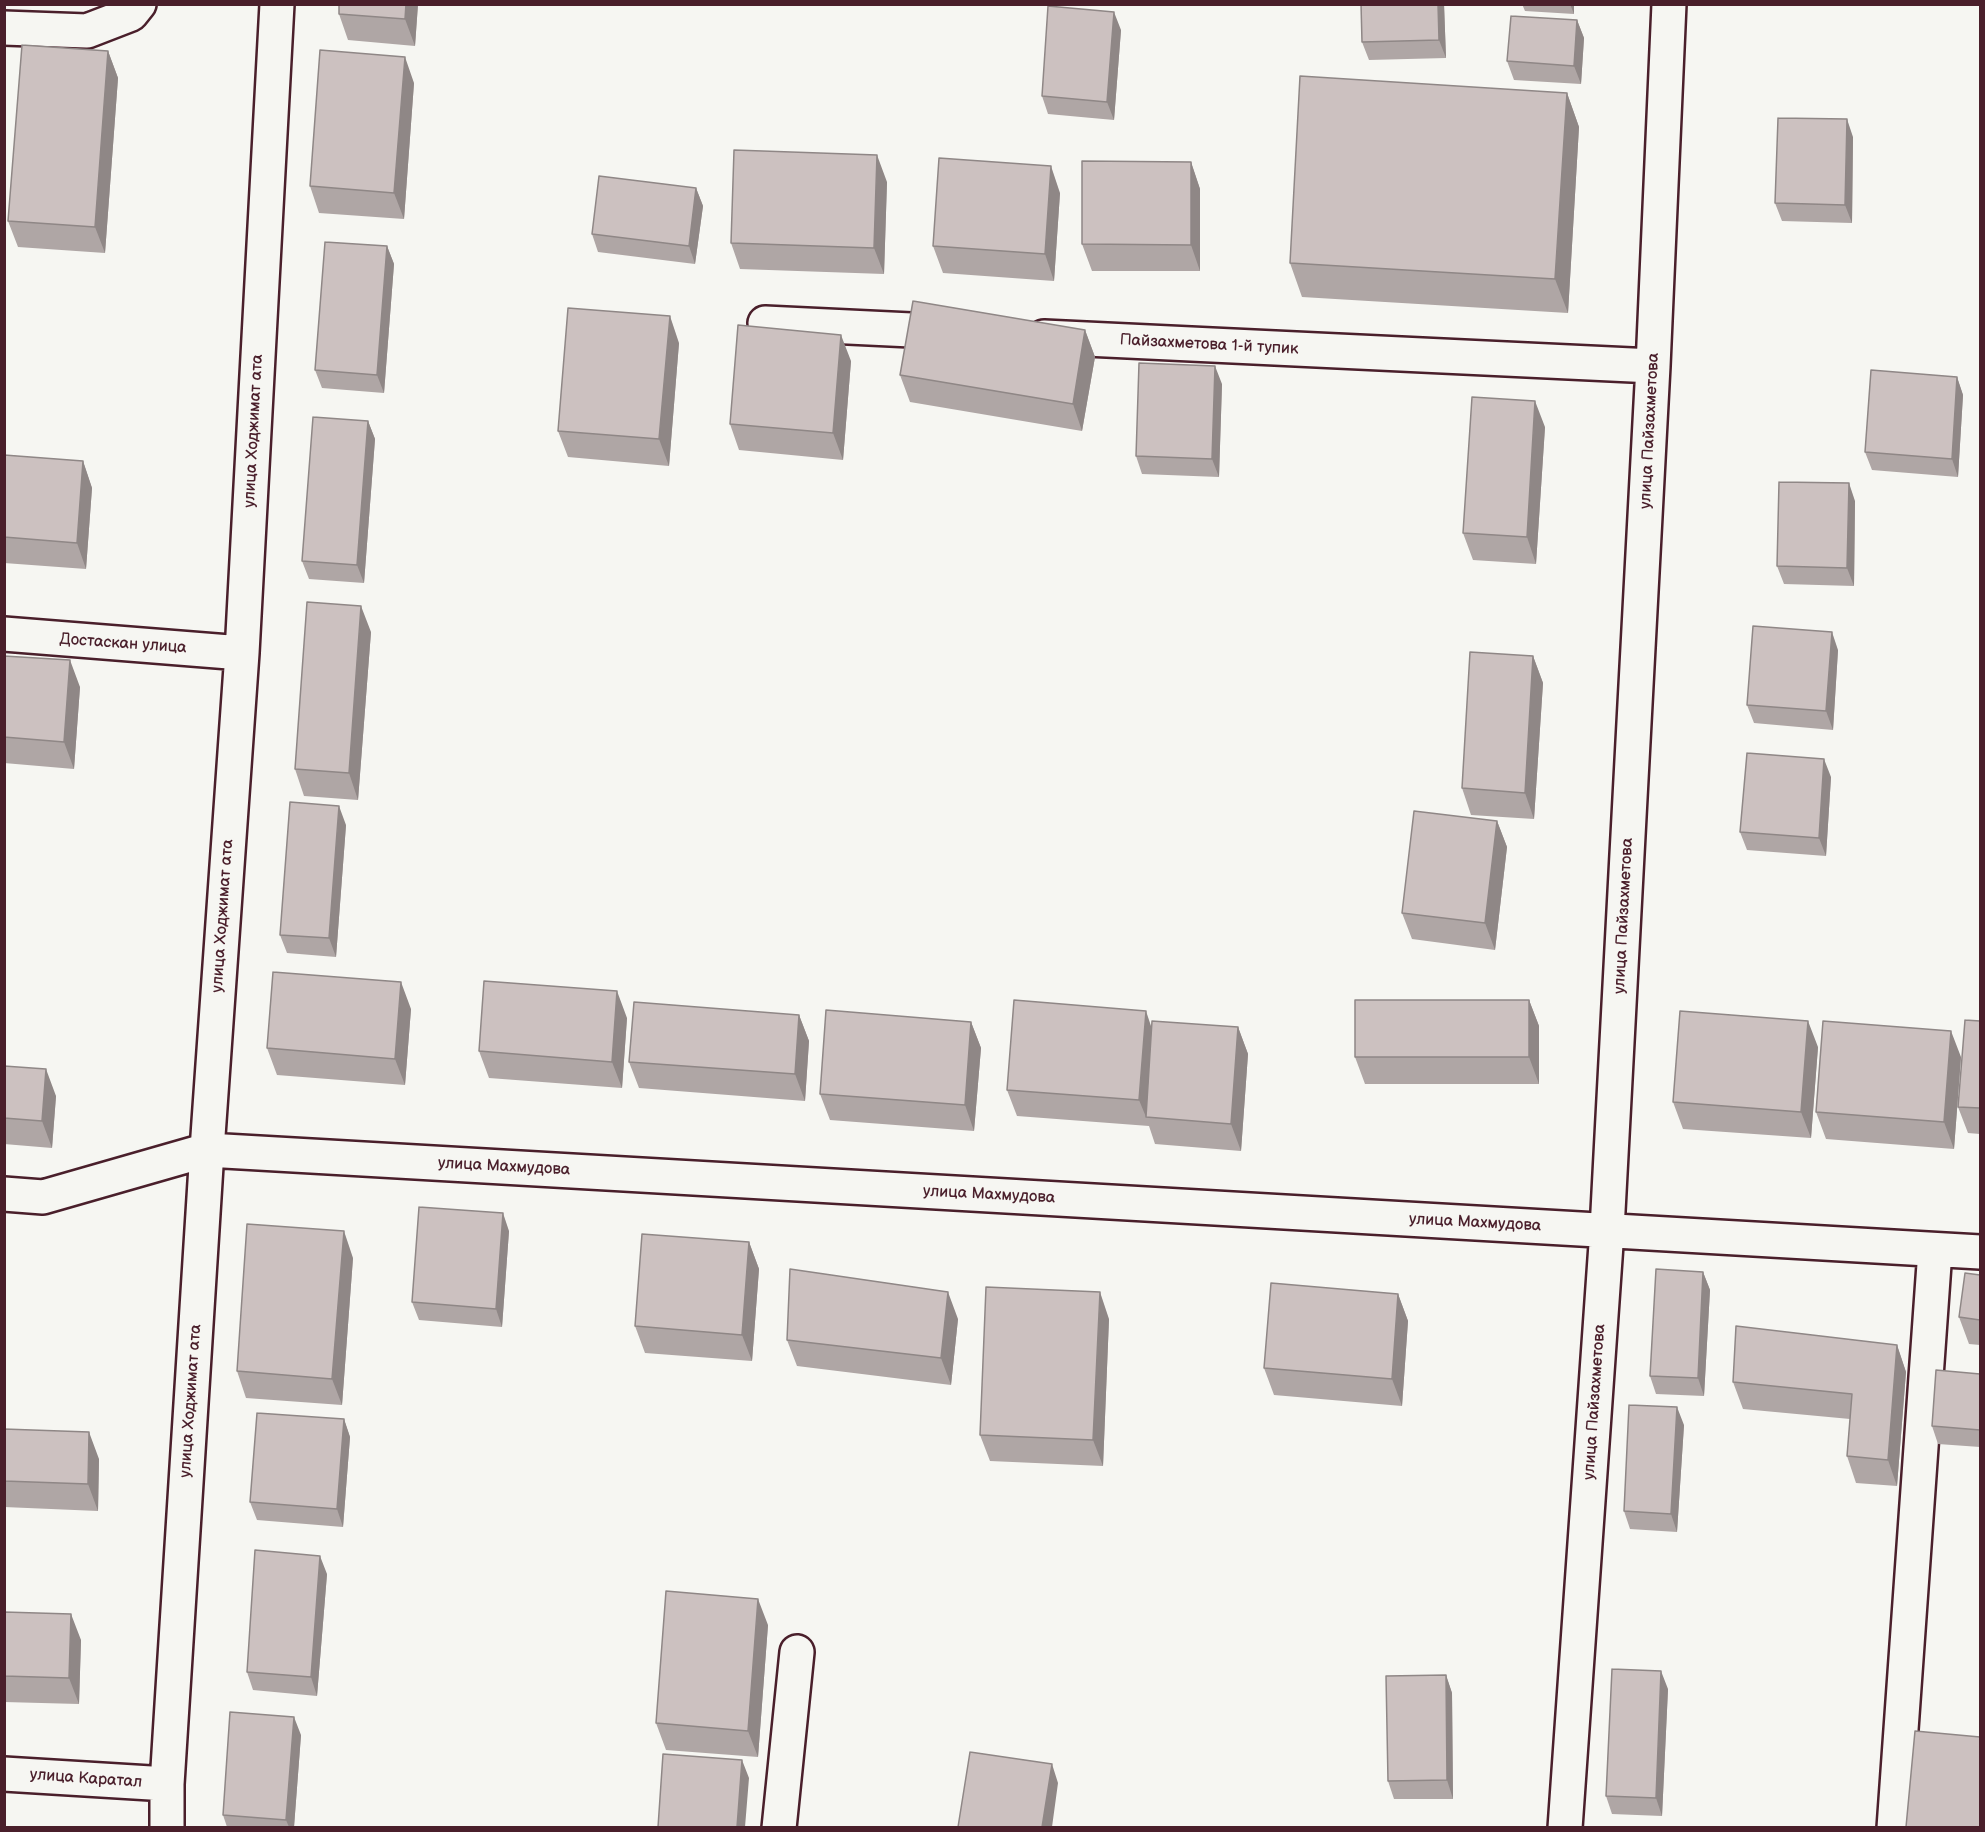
<!DOCTYPE html>
<html>
<head>
<meta charset="utf-8">
<style>
	body { margin:0 }
	#map { position:relative; width:1985px; height:1832px; overflow:hidden; background:#f6f6f2; font-family:"Balsamiq Sans",sans-serif }
	canvas { display:block }
	.frame { position:absolute; inset:0; border:6px solid #4a1f2b; pointer-events:none }
</style>
</head>
<body>
<div id="map">
<canvas width="1985" height="1832"></canvas>
<div class="frame"></div>
</div>
<script>
const g = document.querySelector('canvas').getContext('2d');
g.lineJoin = 'round';
function poly(rows) {
  const path = new Path2D();
  for (const r of rows) {
    path.moveTo(r[0], r[1]);
    for (let i = 2; i < r.length; i += 2) path.lineTo(r[i], r[i + 1]);
  }
  return path;
}
function stroke(path, color, width, dash) {
  g.strokeStyle = color;
  g.lineWidth = width;
  g.lineCap = dash ? 'butt' : 'round';
  g.setLineDash(dash || []);
  g.stroke(path);
}
function fill(path, color) {
  g.fillStyle = color;
  g.fill(path, 'evenodd');
}
function write(font, color, halo, rows, align = 'center') {
  g.font = font + ' "Balsamiq Sans",sans-serif';
  g.lineWidth = 5;
  g.setLineDash([]);
  g.textBaseline = 'middle';
  g.strokeStyle = halo;
  g.fillStyle = color;
  for (const [text, x, y, turn = 0] of rows) {
    g.save();
    g.translate(x, y);
    g.rotate((+turn || 0) * Math.PI / 180);
    g.textAlign = isNaN(turn) ? turn : align;
    if (halo) g.strokeText(text, 0, 0);
    g.fillText(text, 0, 0);
    g.restore();
  }
}
const minor = poly([
	[4,28,87,31,131,14,139,4],
	[765,323,953,332],
	[1044,337,1653,366],
	[4,634,242,653],
	[4,1194,43,1197,207,1150,1980,1252],
	[4,1774,167,1784],
	[167,1828,167,1784,207,1150,242,653,277,4],
	[779,1828,797,1652],
	[1565,1828,1607,1230,1653,366,1669,4],
	[1894,1828,1935,1250]
]);
const wall = poly([
	[339,4,418,4,415,46,348,40,339,14],
	[1361,4,1444,4,1446,58,1369,60,1362,42],
	[1522,4,1574,4,1574,14,1525,11],
	[1577,20,1584,38,1581,84,1514,80,1507,61],
	[1121,30,1114,120,1048,114,1042,96],
	[108,51,118,78,105,253,18,247,8,221],
	[414,83,404,219,319,213,310,186],
	[1567,93,1579,127,1568,313,1302,297,1290,263],
	[1853,137,1852,223,1782,221,1775,203],
	[1191,162,1200,189,1200,271,1092,271,1082,244],
	[887,182,884,274,740,269,731,243],
	[696,188,703,206,695,264,598,252,592,234],
	[1060,193,1054,281,943,273,933,246],
	[387,246,394,264,384,393,322,388,315,370],
	[1085,330,1095,357,1082,431,910,402,900,375],
	[679,343,669,466,568,457,558,431],
	[851,361,843,460,739,450,730,424],
	[1957,377,1963,395,1958,477,1872,470,1865,452],
	[1222,384,1219,477,1142,474,1136,456],
	[368,421,375,439,364,583,309,579,302,561],
	[1545,427,1536,564,1473,560,1463,533],
	[4,455,83,461,92,488,86,569,4,563],
	[1855,501,1854,586,1784,584,1777,566],
	[371,632,358,800,304,796,295,769],
	[1838,650,1833,730,1754,723,1747,705],
	[4,656,80,687,74,769,4,763],
	[1533,656,1543,683,1534,819,1471,815,1462,788],
	[1831,777,1826,856,1747,850,1740,832],
	[1497,821,1507,847,1495,950,1412,939,1402,913],
	[346,825,336,957,287,953,280,935],
	[1529,1000,1539,1026,1539,1084,1365,1084,1355,1057],
	[411,1009,405,1085,277,1075,267,1048],
	[799,1015,809,1041,805,1101,639,1088,629,1062],
	[627,1018,622,1088,489,1078,479,1051],
	[1980,1021,1980,1134,1968,1133,1958,1107],
	[971,1022,981,1048,974,1131,830,1120,820,1094],
	[1238,1027,1248,1054,1241,1151,1155,1144,1149,1126,1017,1116,1007,1090,1152,1028],
	[1818,1047,1811,1138,1683,1129,1673,1102],
	[1961,1057,1954,1149,1826,1139,1816,1112],
	[4,1066,56,1096,52,1148,4,1144],
	[509,1231,502,1327,419,1320,412,1302],
	[749,1242,759,1269,752,1361,645,1353,635,1326],
	[353,1258,342,1405,246,1398,237,1371],
	[1703,1272,1710,1290,1704,1396,1656,1394,1650,1376],
	[1980,1275,1980,1345,1969,1344,1959,1317],
	[1398,1294,1408,1321,1402,1406,1274,1395,1264,1368],
	[958,1319,951,1385,797,1366,787,1340],
	[1109,1319,1103,1466,990,1461,980,1435],
	[1897,1345,1906,1372,1897,1486,1856,1483,1847,1456,1850,1419,1743,1409,1733,1382],
	[1980,1374,1980,1447,1938,1444,1932,1426],
	[344,1419,350,1437,343,1527,257,1520,250,1502],
	[1684,1425,1677,1532,1630,1529,1624,1511],
	[4,1429,99,1459,98,1511,4,1507],
	[327,1574,317,1696,253,1690,247,1672],
	[4,1612,81,1640,79,1704,4,1702],
	[768,1625,758,1757,666,1750,656,1723],
	[1446,1675,1452,1693,1453,1799,1394,1799,1388,1781],
	[1668,1689,1662,1816,1612,1814,1606,1796],
	[301,1735,294,1827,227,1827,223,1815]
]);
const shadedWall = poly([
	[406,4,418,4,415,46,405,19],
	[1438,4,1444,4,1446,58,1439,40],
	[1570,4,1574,4,1574,14],
	[1114,12,1121,30,1114,120,1107,102],
	[1577,20,1584,38,1581,84,1574,66],
	[108,51,118,78,105,253,95,227],
	[405,57,414,83,404,219,394,193],
	[1567,93,1579,127,1568,313,1555,279],
	[1847,119,1853,137,1852,223,1845,205],
	[877,155,887,182,884,274,874,248],
	[1191,162,1200,189,1200,271,1191,245],
	[1051,166,1060,193,1054,281,1045,254],
	[696,188,703,206,695,264,689,246],
	[387,246,394,264,384,393,377,375],
	[670,316,679,343,669,466,659,439],
	[1085,330,1095,357,1082,431,1073,404],
	[841,335,851,361,843,460,833,433],
	[1215,366,1222,384,1219,477,1212,459],
	[1957,377,1963,395,1958,477,1952,459],
	[1535,401,1545,427,1536,564,1527,537],
	[368,421,375,439,364,583,357,565],
	[83,461,92,488,86,569,77,543],
	[1849,483,1855,501,1854,586,1847,568],
	[361,606,371,632,358,800,349,773],
	[1832,632,1838,650,1833,730,1826,711],
	[1533,656,1543,683,1534,819,1525,793],
	[70,660,80,687,74,769,64,742],
	[1824,759,1831,777,1826,856,1819,838],
	[339,806,346,825,336,957,329,938],
	[1497,821,1507,847,1495,950,1485,923],
	[401,982,411,1009,405,1085,395,1059],
	[617,991,627,1018,622,1088,612,1062],
	[1529,1000,1539,1026,1539,1084,1529,1057],
	[1146,1011,1155,1038,1146,1117,1139,1100],
	[799,1015,809,1041,805,1101,795,1074],
	[1808,1021,1818,1047,1811,1138,1801,1112],
	[971,1022,981,1048,974,1131,965,1105],
	[1238,1027,1248,1054,1241,1151,1231,1124],
	[1951,1031,1961,1057,1954,1149,1944,1122],
	[46,1069,56,1096,52,1148,42,1121],
	[503,1213,509,1231,502,1327,496,1309],
	[344,1231,353,1258,342,1405,332,1379],
	[749,1242,759,1269,752,1361,742,1335],
	[1703,1272,1710,1290,1704,1396,1698,1378],
	[948,1292,958,1319,951,1385,941,1358],
	[1100,1292,1109,1319,1103,1466,1093,1440],
	[1398,1294,1408,1321,1402,1406,1392,1379],
	[1897,1345,1906,1372,1897,1486,1888,1460],
	[1677,1407,1684,1425,1677,1532,1671,1514],
	[344,1419,350,1437,343,1527,337,1509],
	[89,1432,99,1459,98,1511,88,1484],
	[320,1556,327,1574,317,1696,311,1677],
	[758,1599,768,1625,758,1757,748,1731],
	[71,1614,81,1640,79,1704,69,1678],
	[1661,1671,1668,1689,1662,1816,1656,1798],
	[1446,1675,1452,1693,1453,1799,1447,1780],
	[294,1717,301,1735,294,1827,289,1827,286,1820],
	[742,1760,749,1778,745,1827,737,1827],
	[1052,1764,1058,1783,1052,1827,1042,1827]
]);
const building = poly([
	[339,4,406,4,405,19,339,14,339,4],
	[1361,4,1438,4,1439,40,1362,42,1361,4],
	[1048,6,1114,12,1107,102,1042,96,1048,6],
	[1511,16,1577,20,1574,66,1507,61,1511,16],
	[22,45,108,51,95,227,8,221,22,45],
	[320,50,405,57,394,193,310,186,320,50],
	[1300,76,1567,93,1555,279,1290,263,1300,76],
	[1778,118,1847,119,1845,205,1775,203,1778,118],
	[734,150,877,155,874,248,731,243,734,150],
	[939,158,1051,166,1045,254,933,246,939,158],
	[1082,161,1191,162,1191,245,1082,244,1082,161],
	[599,176,696,188,689,246,592,234,599,176],
	[325,242,387,246,377,375,315,370,325,242],
	[913,301,1085,330,1073,404,900,375,913,301],
	[568,308,670,316,659,439,558,431,568,308],
	[738,325,841,335,833,433,730,424,738,325],
	[1139,363,1215,366,1212,459,1136,456,1139,363],
	[1871,370,1957,377,1952,459,1865,452,1871,370],
	[1472,397,1535,401,1527,537,1463,533,1472,397],
	[313,417,368,421,357,565,302,561,313,417],
	[4,455,83,461,77,543,4,537,4,455],
	[1779,482,1849,483,1847,568,1777,566,1779,482],
	[307,602,361,606,349,773,295,769,307,602],
	[1753,626,1832,632,1826,711,1747,705,1753,626],
	[1470,652,1533,656,1525,793,1462,788,1470,652],
	[4,656,70,660,64,742,4,737,4,656],
	[1747,753,1824,759,1819,838,1740,832,1747,753],
	[290,802,339,806,329,938,280,935,290,802],
	[1414,811,1497,821,1485,923,1402,913,1414,811],
	[273,972,401,982,395,1059,267,1048,273,972],
	[484,981,617,991,612,1062,479,1051,484,981],
	[1014,1000,1146,1011,1139,1100,1007,1090,1014,1000],
	[1355,1000,1529,1000,1529,1057,1355,1057,1355,1000],
	[634,1002,799,1015,795,1074,629,1062,634,1002],
	[826,1010,971,1022,965,1105,820,1094,826,1010],
	[1680,1011,1808,1021,1801,1112,1673,1102,1680,1011],
	[1965,1020,1980,1021,1980,1108,1958,1107,1965,1020],
	[1152,1021,1238,1027,1231,1124,1146,1117,1152,1021],
	[1823,1021,1951,1031,1944,1122,1816,1112,1823,1021],
	[4,1066,46,1069,42,1121,4,1118,4,1066],
	[419,1207,503,1213,496,1309,412,1302,419,1207],
	[247,1224,344,1231,332,1379,237,1371,247,1224],
	[642,1234,749,1242,742,1335,635,1326,642,1234],
	[790,1269,948,1292,941,1358,787,1340,790,1269],
	[1656,1269,1703,1272,1698,1378,1650,1376,1656,1269],
	[1965,1273,1980,1275,1980,1320,1959,1317,1965,1273],
	[1271,1283,1398,1294,1392,1379,1264,1368,1271,1283],
	[986,1287,1100,1292,1093,1440,980,1435,986,1287],
	[1736,1326,1897,1345,1888,1460,1847,1456,1852,1394,1733,1382,1736,1326],
	[1936,1370,1980,1374,1980,1430,1932,1426,1936,1370],
	[1629,1405,1677,1407,1671,1514,1624,1511,1629,1405],
	[257,1413,344,1419,337,1509,250,1502,257,1413],
	[4,1429,89,1432,88,1484,4,1481,4,1429],
	[255,1550,320,1556,311,1677,247,1672,255,1550],
	[666,1591,758,1599,748,1731,656,1723,666,1591],
	[4,1612,71,1614,69,1678,4,1676,4,1612],
	[1612,1669,1661,1671,1656,1798,1606,1796,1612,1669],
	[1446,1675,1447,1780,1388,1781,1386,1676,1446,1675],
	[230,1712,294,1717,286,1820,223,1815,230,1712],
	[1915,1731,1980,1737,1980,1827,1906,1827,1915,1731],
	[970,1752,1052,1764,1042,1827,958,1827,970,1752],
	[663,1754,742,1760,737,1827,658,1827,663,1754]
]);
const streetNames = [
	["Пайзахметова 1-й тупик",1209,345,3],
	["улица Ходжимат ата",254,431,-87],
	["улица Пайзахметова",1650,431,-87],
	["Достаскан улица",123,644,4],
	["улица Ходжимат ата",223,916,-86],
	["улица Пайзахметова",1624,916,-87],
	["улица Махмудова",504,1167,3],
	["улица Махмудова",989,1195,3],
	["улица Махмудова",1475,1223,3],
	["улица Ходжимат ата",191,1401,-86],
	["улица Пайзахметова",1595,1402,-86],
	["улица Каратал",86,1779,4]
];
stroke(minor, '#4a1f2b', 38);
stroke(minor, '#f6f6f2', 33);
fill(wall, '#afa6a5');
fill(shadedWall, '#8f8786');
fill(building, '#ccc1c0');
stroke(building, '#8f8786', 1.5);
write('16px', '#4a1f2b', '#f6f6f2', streetNames);
</script>
</body>
</html>
